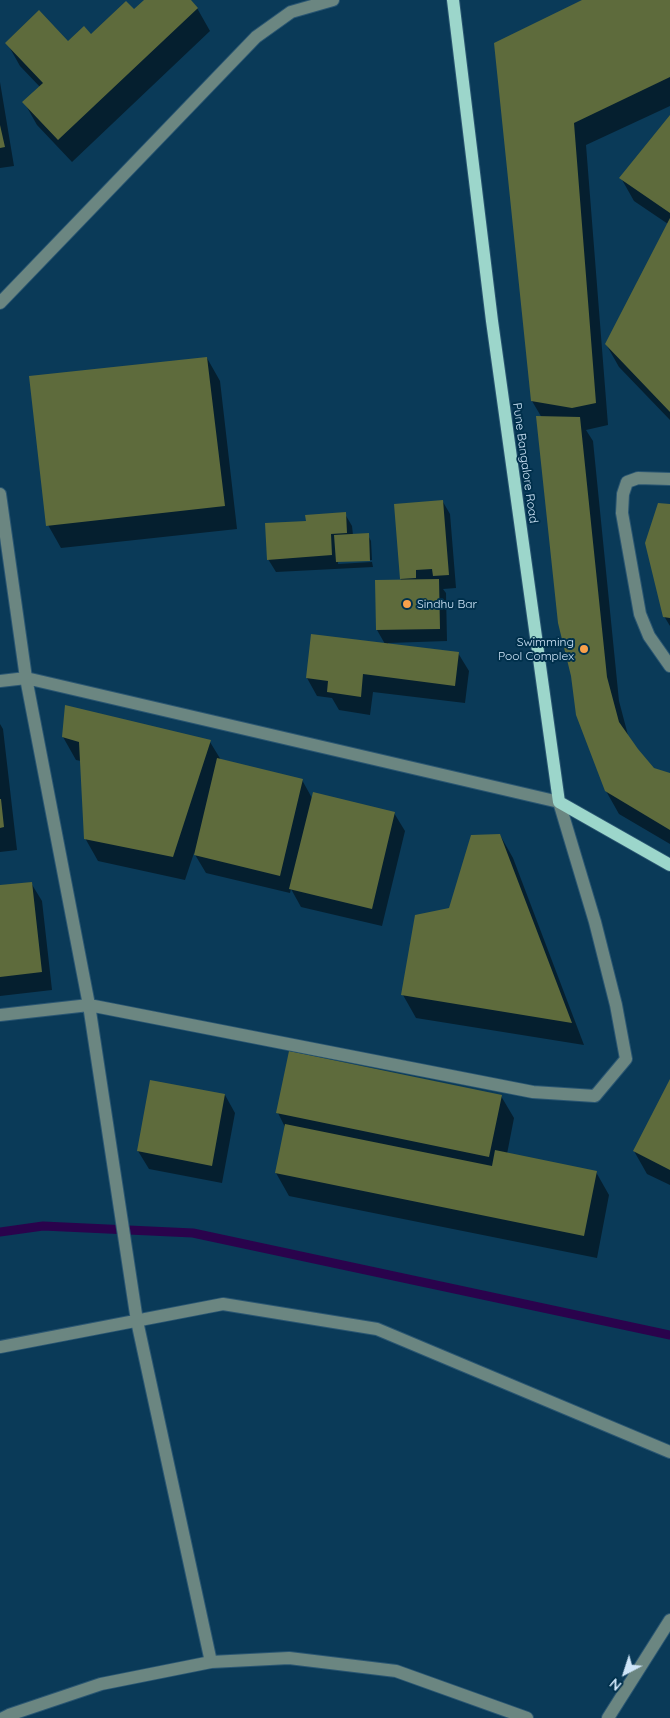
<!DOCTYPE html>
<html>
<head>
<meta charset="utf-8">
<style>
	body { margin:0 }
	#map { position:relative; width:670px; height:1718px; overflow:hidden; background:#0a3a58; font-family:Quicksand,sans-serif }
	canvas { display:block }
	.north { position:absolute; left:600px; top:1648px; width:50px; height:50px; -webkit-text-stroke:4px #00304c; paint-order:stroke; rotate:220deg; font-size:14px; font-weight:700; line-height:20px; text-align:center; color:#cfe6f9 }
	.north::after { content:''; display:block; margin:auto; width:18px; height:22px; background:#cfe6f9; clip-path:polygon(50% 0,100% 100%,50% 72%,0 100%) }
</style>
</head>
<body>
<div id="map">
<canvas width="670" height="1718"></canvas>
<div class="north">N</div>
</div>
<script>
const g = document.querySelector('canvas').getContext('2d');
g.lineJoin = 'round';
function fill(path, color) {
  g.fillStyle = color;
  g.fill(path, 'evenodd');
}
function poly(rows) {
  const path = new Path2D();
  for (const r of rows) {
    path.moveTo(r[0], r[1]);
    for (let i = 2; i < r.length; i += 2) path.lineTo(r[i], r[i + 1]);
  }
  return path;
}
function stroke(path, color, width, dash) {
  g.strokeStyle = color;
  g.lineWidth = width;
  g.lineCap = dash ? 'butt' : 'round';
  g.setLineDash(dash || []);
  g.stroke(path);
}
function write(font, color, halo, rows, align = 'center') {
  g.font = font + ' Quicksand,sans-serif';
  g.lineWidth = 4;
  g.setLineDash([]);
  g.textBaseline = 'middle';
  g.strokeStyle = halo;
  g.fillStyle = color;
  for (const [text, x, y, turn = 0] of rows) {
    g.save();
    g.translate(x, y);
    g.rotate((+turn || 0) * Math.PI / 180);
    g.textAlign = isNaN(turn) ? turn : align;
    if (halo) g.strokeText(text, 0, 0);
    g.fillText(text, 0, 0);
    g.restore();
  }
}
const shadow = poly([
	[145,0,189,0,197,8,210,31,72,162,37,125,24,102,40,87,20,66,7,43,68,43,91,36,134,11],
	[585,0,670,0,670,106,586,145,608,425,586,430,593,441,619,701,629,739,654,769,670,775,670,844,619,814,606,791,542,418,532,401],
	[0,82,14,166,0,168],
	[670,117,670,420,619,367,606,344,668,224,634,201,621,178],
	[207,358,220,381,237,529,61,548,48,525],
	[443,502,450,514,456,588,443,589,446,593,447,641,388,643,388,644,458,653,469,671,465,703,373,692,370,715,339,710,332,698,317,696,307,678,312,635,385,644,377,630,401,581,395,505],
	[670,505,670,626,664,616],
	[345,514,352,526,353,535,368,535,371,541,372,560,338,561,338,564,372,562,373,567,276,572,268,559],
	[0,724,3,729,17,850,0,852],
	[63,737,210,742,221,760,302,780,312,798,394,813,405,831,382,926,301,907,291,889,290,893,206,873,194,853,185,880,98,861,85,838,81,761,76,760],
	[500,835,513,858,584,1045,416,1018,403,995,450,910],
	[31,883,42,901,52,990,0,996,0,886],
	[670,1082,670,1185,647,1174,634,1151],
	[225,1095,235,1113,222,1183,149,1169,138,1151],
	[501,1096,514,1118,507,1154,596,1172,609,1195,597,1258,289,1196,276,1173,285,1127,278,1113]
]);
const stream = poly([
	[0,1232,43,1226,193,1233,670,1335]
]);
const building = poly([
	[144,0,191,0,198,8,58,140,22,102,43,83,5,43,39,10,68,41,84,26,91,34,126,1,134,9],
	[582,0,670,0,670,77,574,123,596,403,572,408,531,401,494,43],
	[670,115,670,213,619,178],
	[0,125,5,147,0,148],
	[670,218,670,412,605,344],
	[207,357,225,506,46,526,29,376],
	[536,416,580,417,607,677,619,722,638,749,654,768,670,773,670,830,605,791,576,715,571,676,558,623],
	[443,500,449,575,433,576,432,569,416,570,416,578,400,579,394,504],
	[658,503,670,504,670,618,663,617,645,543],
	[346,512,347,533,331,534,332,555,267,560,265,523,306,521,305,515],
	[369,533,370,561,336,562,334,535],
	[439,579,440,629,376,630,375,580],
	[311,634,459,652,455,686,363,674,361,697,327,692,328,681,306,678],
	[65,705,211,740,173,857,84,839,79,742,62,737],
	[217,758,303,779,280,876,194,855],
	[313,792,395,812,372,909,289,889],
	[0,799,1,799,4,827,0,828],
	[500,834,572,1023,401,995,415,915,449,908,471,835],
	[32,882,42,972,0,977,0,885],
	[289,1051,502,1095,489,1157,276,1113],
	[670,1079,670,1170,633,1151],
	[150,1080,225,1094,212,1166,137,1151],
	[285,1124,492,1166,495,1150,597,1171,584,1236,275,1173]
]);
const minor = poly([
	[0,303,256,37,291,12,333,0],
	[670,479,638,478,627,482,623,494,622,513,640,614,649,636,670,666],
	[0,494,26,678,89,1005,137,1321,211,1662],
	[0,681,26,678,559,802,595,922,616,1005,626,1059,595,1096,533,1092,89,1005,0,1015],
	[0,1347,223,1304,377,1329,670,1452],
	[3,1718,9,1715,101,1684,211,1662,289,1658,396,1671,527,1718],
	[608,1718,670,1620]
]);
const major = poly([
	[453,0,492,321,559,802,670,865]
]);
const markers = [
	[407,604,5,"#f8a04b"],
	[584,649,5,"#f8a04b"]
];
const streetNames = [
	["Pune Bangalore Road",525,463,82]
];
const poiNames = [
	["Sindhu Bar",417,604],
	["Swimming",574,642,"right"],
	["Pool Complex",574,656,"right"]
];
fill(shadow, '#0007');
stroke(stream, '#2a034c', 9);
fill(building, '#5e6b3c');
stroke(minor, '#2a5672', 14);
stroke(major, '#2a5672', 14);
stroke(minor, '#6b8681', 12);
stroke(major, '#9cd6cb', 12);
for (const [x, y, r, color] of markers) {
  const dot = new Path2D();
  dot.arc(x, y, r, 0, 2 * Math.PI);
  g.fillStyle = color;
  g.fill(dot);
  stroke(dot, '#00304c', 2);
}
write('12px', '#cfe6f9', '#00304c', streetNames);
write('12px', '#cfe6f9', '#00304c', poiNames, 'left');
</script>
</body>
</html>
